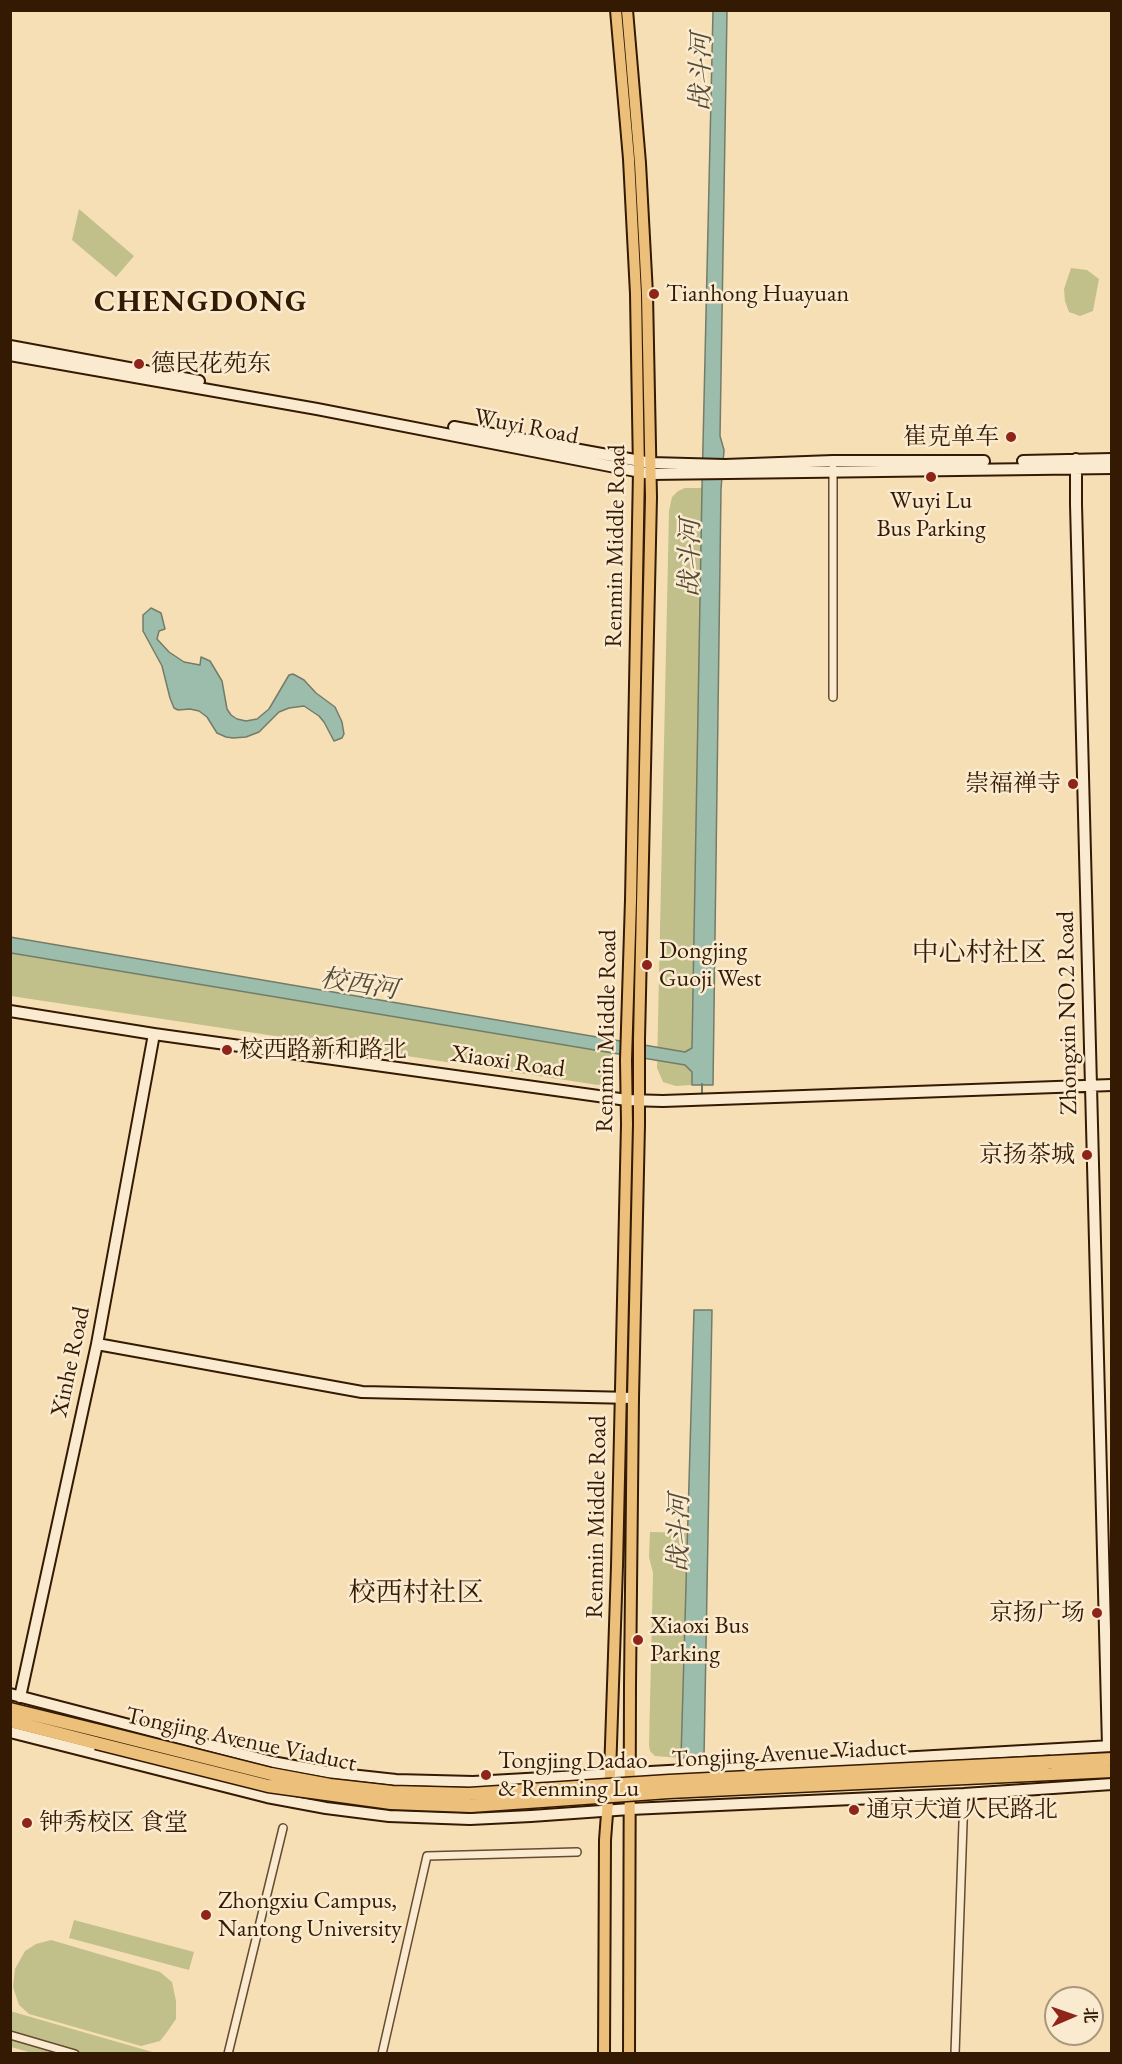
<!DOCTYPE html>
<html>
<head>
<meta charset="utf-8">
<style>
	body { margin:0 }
	#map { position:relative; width:1122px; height:2064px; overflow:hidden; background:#f7dfb5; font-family:"EB Garamond","Noto Serif SC",serif }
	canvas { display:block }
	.frame { position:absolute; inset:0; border:12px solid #341a03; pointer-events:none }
	.north { position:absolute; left:1044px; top:1986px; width:60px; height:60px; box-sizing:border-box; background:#faeacf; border:2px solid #ab977d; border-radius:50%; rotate:88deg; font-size:16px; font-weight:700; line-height:24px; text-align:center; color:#341a03 }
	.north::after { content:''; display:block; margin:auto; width:21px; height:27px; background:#8f2418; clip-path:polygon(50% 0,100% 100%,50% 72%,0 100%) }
</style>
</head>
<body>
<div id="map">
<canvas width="1122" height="2064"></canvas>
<div class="frame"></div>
<div class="north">北</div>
</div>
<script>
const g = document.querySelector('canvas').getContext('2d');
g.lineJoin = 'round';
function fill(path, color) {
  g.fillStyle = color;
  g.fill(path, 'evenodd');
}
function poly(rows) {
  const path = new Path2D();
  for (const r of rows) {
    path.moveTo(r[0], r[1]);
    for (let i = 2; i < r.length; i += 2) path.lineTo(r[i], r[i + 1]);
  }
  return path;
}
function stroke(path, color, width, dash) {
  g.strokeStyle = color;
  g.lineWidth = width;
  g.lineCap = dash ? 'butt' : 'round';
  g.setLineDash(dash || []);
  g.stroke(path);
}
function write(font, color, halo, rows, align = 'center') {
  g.font = font + ' "EB Garamond","Noto Serif SC",serif';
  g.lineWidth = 5;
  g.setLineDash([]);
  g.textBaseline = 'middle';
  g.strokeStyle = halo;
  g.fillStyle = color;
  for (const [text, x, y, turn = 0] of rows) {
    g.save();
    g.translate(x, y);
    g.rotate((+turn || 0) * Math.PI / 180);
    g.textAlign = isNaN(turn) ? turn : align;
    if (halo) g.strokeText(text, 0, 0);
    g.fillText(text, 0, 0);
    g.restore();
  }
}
const green = poly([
	[79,209,134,256,116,277,72,240],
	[1071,268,1087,270,1099,279,1093,311,1080,316,1069,312,1065,301,1064,289],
	[685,488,702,488,692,1085,676,1086,663,1082,657,1068,669,511,672,497,678,491],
	[10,953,612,1053,611,1074,608,1081,598,1085,11,996],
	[650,1532,688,1533,681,1758,655,1756,650,1751,649,1745,653,1573,649,1557],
	[74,1920,194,1952,189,1970,69,1938],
	[51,1940,160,1972,172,1982,176,2001,176,2019,167,2032,160,2041,141,2046,29,2014,19,2005,13,1987,15,1969,25,1951,36,1944],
	[10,2011,156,2053,32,2053,11,2047]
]);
const water = poly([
	[713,11,727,11,720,436,724,450,721,489,713,1085,692,1085,692,1072,685,1065,11,953,10,937,685,1052,692,1048,702,488,713,11],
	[151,608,161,613,165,629,159,631,157,639,169,652,184,662,200,665,201,657,210,661,222,681,227,709,231,715,237,719,246,721,257,719,269,709,289,675,293,674,304,680,316,693,335,707,342,722,344,734,342,738,334,741,324,722,319,716,304,706,289,708,279,712,259,732,246,737,233,738,226,737,217,733,207,717,199,711,190,709,178,710,174,708,170,698,162,666,143,631,143,615,151,608],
	[694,1310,712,1310,704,1757,681,1758,694,1310]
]);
const stream = poly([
	[702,1096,702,1084]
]);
const street = poly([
	[833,468,833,697],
	[10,2035,75,2054],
	[228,2054,283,1828],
	[382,2054,427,1856,577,1852],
	[955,2054,964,1794]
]);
const secondary = poly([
	[10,346,199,381],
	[10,355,317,409,651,474,1112,468],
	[454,427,651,463,725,465,833,461,984,461],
	[1076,459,1076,504,1108,1746],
	[1023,461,1112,459],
	[10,1011,154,1034,627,1100,663,1101,1112,1085],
	[97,1344,362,1392,633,1398],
	[10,1694,272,1762,332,1773,396,1780,473,1782,1112,1746],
	[20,1697,97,1344,154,1034],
	[10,1732,267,1797,326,1808,389,1816,470,1819,531,1816,630,1809,964,1794,1112,1784]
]);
const primary = poly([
	[627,10,640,163,647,294,651,497,639,1039,639,1125,633,1398,630,1685,629,2054],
	[604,2054,605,1840,610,1774,617,1566,627,1124,626,1060,631,900,639,471,636,294,629,159,616,10]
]);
const highway = poly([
	[10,1709,100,1731],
	[10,1721,96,1743],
	[1051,1762,1112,1759],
	[1051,1774,1112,1771]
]);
const highwayBridge = poly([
	[100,1731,271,1774,330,1785,392,1792,469,1794,669,1781,1051,1762],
	[96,1743,268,1786,391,1803,471,1806,669,1792,1051,1774]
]);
const markers = [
	[654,294,6,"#8f2418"],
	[139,364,6,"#8f2418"],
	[1011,437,6,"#8f2418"],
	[931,477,6,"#8f2418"],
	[1073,784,6,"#8f2418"],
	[647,965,6,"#8f2418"],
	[227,1050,6,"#8f2418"],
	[1087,1155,6,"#8f2418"],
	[1097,1613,6,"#8f2418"],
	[638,1640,6,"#8f2418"],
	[486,1775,6,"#8f2418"],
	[854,1810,6,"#8f2418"],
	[27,1823,6,"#8f2418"],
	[206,1915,6,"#8f2418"]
];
const poiNames = [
	["Tianhong Huayuan",666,294],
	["德民花苑东",151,364],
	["崔克单车",999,437,"right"],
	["Wuyi Lu",931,501,"center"],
	["Bus Parking",931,529,"center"],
	["崇福禅寺",1061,784,"right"],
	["Dongjing",659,951],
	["Guoji West",659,979],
	["校西路新和路北",239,1050],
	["京扬茶城",1075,1155,"right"],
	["京扬广场",1085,1613,"right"],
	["Xiaoxi Bus",650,1626],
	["Parking",650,1654],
	["Tongjing Dadao",498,1761],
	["& Renming Lu",498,1789],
	["通京大道人民路北",866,1810],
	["钟秀校区 食堂",39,1823],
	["Zhongxiu Campus,",218,1901],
	["Nantong University",218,1929]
];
const streetNames = [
	["Wuyi Road",526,427,11],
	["Renmin Middle Road",616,546,-89],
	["Zhongxin NO.2 Road",1068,1013,-91],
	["Renmin Middle Road",607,1031,-89],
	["Xiaoxi Road",508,1062,8],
	["Xinhe Road",71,1362,-78],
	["Renmin Middle Road",597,1517,-89],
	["Tongjing Avenue Viaduct",241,1740,12],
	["Tongjing Avenue Viaduct",789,1754,-3]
];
const waterNames = [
	["战斗河",702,72,-89],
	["战斗河",691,558,-89],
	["校西河",359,985,9],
	["战斗河",680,1533,-89]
];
const quarterNames = [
	["中心村社区",979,954],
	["校西村社区",416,1594]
];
const districtNames = [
	["CHENGDONG",201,303]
];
fill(green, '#c1c08a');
fill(water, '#9dbdac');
stroke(water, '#737c68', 1.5);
stroke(stream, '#737c68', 2);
stroke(street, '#654b30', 10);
stroke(secondary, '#341a03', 14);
stroke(primary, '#341a03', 14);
stroke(highway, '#341a03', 15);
stroke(street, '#faeacf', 7);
stroke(secondary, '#faeacf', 10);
stroke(primary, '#ecc07a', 10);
stroke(highway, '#ecc07a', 12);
stroke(highwayBridge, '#341a03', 15, []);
stroke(highwayBridge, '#ecc07a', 12);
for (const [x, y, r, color] of markers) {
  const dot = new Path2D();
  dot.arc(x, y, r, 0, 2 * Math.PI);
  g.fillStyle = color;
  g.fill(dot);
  stroke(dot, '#faeacf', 2);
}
write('24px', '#341a03', '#faeacf', poiNames, 'left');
write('24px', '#341a03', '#faeacf', streetNames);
write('italic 26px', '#544b36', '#faeacf', waterNames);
write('27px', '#341a03', '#faeacf', quarterNames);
g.letterSpacing = '1.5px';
write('bold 30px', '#341a03', '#faeacf', districtNames);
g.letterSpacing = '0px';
</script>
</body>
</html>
